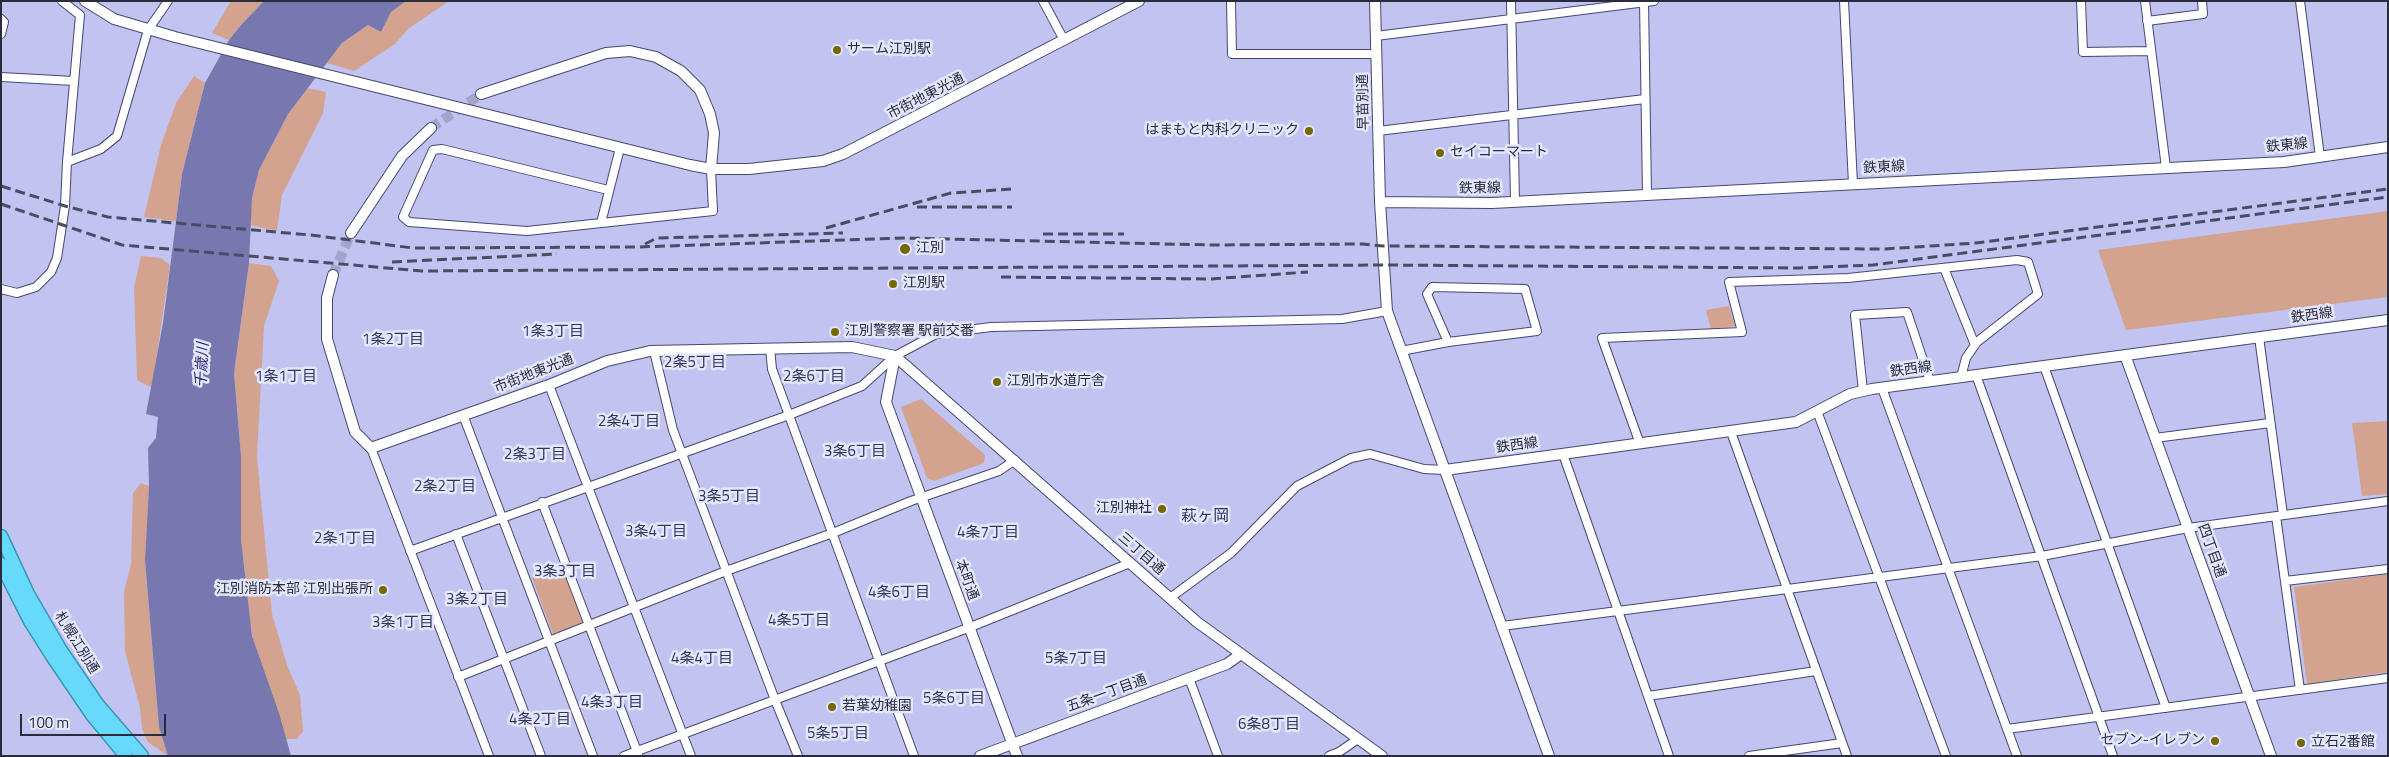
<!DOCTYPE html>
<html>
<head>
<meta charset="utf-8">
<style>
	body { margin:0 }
	#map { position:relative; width:2389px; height:757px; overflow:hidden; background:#c1c3f0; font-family:"Titillium Web",sans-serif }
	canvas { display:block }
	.frame { position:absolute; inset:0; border:2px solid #2a2b3c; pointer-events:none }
	.scale { position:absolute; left:20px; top:714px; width:146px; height:22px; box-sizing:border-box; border:2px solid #2a2b3c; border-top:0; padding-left:6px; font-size:15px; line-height:18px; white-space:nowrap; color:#2a2b3c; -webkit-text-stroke:4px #e4e6fd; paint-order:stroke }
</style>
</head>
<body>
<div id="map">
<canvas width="2389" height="757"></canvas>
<div class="frame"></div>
<div class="scale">100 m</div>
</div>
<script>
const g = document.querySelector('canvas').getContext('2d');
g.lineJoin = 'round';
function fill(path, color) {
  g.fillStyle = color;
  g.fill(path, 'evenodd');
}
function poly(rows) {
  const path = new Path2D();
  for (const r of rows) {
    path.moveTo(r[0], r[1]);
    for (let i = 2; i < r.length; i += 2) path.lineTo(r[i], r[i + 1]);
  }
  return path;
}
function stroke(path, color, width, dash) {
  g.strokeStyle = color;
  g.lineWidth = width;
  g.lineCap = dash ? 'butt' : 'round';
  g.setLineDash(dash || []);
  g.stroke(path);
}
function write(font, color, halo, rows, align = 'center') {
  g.font = font + ' "Titillium Web","Noto Sans JP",sans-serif';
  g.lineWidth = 5;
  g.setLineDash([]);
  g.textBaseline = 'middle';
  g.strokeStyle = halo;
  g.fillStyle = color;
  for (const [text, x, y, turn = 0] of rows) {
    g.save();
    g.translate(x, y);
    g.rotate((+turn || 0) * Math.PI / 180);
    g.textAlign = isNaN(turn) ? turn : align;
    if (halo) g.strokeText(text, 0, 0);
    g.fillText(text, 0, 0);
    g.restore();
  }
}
const green = poly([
	[231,1,264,1,241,25,229,40,212,33],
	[406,1,449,1,408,29,395,44,354,71,327,63,342,43,368,25,381,32,391,12],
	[194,76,205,83,182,174,176,221,144,217,161,145,176,103],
	[307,88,326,92,323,113,282,195,277,231,250,225,252,198,259,170,288,114],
	[2388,211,2388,297,2126,330,2098,250],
	[141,256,161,258,170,265,152,388,137,380,134,287],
	[249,263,271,266,279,281,264,326,257,457,272,614,287,665,300,695,303,731,297,739,286,739,252,636,241,539,241,456,234,373],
	[1729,306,1735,326,1711,329,1706,310],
	[921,399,985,455,984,463,934,481,927,478,901,407],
	[2388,421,2388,494,2362,496,2352,423],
	[141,483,149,486,145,560,159,727,168,756,148,742,142,729,140,708,125,651,124,592,131,564,133,493],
	[562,568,584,623,553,634,532,578],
	[2388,574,2388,672,2307,684,2294,587]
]);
const water = poly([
	[264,1,406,1,391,12,381,32,368,25,342,43,288,114,259,170,252,198,249,263,234,373,241,456,241,539,252,636,279,713,291,756,168,756,159,727,145,560,149,486,148,448,156,438,158,417,146,414,163,323,182,174,205,83,229,40,241,25]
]);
const tertiaryTunnel = poly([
	[431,128,481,94],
	[333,275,351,233]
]);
const minor = poly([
	[1043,1,1064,40],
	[1231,1,1232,54,1377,54],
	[1511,1,1515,202],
	[1644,1,1647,194],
	[1844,1,1853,184],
	[2081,1,2083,52,2151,51],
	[2145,1,2166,168],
	[2300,1,2320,157],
	[1,19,4,22,1,34],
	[2147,21,2203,14,2202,1],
	[1376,36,1654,1],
	[1,77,74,81],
	[1378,131,1645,99],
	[67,162,101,149,117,136,148,30,168,1],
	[608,190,442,149,433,150,403,217,409,222,527,231,713,211,711,169],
	[601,223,620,148],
	[1944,268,1975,345],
	[1,289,17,293,36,287,51,272,57,258,65,206,67,162,80,15,62,1],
	[2259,337,2283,515],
	[770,348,772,369,914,756],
	[654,351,673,430,775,700,798,756],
	[1401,351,1448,342,1537,331,1525,289,1432,287,1427,294,1448,342],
	[2044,366,2166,708],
	[1976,375,2113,756],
	[549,385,691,756],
	[1882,388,2017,756],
	[1863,391,1855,315,1907,312,1930,381],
	[1817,411,1946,756],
	[463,415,593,756],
	[1731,432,1847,756],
	[2155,438,2270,423],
	[1640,444,1602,338,1742,332,1729,282,1848,278,2017,260,2028,262,2038,294,1977,342,1966,358,1961,377],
	[371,448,489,756],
	[1563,454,1669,756],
	[542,502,638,754],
	[2276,516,2300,690],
	[456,534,541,756],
	[410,551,789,415,862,386,895,356,936,334,991,327,1342,319,1387,311],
	[2285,581,2388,569],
	[1170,598,1231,553,1297,486,1351,458,1370,454,1424,469,1445,470],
	[1502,626,2042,556,2188,528,2388,501],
	[458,677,726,571,833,533,911,501,999,471,1015,460],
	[1189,678,1218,756],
	[1648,696,1816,671],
	[2007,729,2388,678],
	[624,756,968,628,1130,563],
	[1329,756,1339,752,1358,739],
	[1749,756,1842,743]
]);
const tertiary = poly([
	[85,1,114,19,175,37,690,165,711,169,749,169,823,161,843,154,1139,1],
	[1375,1,1380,202,1387,311,1549,756],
	[481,94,606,53,630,51,656,57,681,71,700,90,710,114,714,133,711,169],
	[1380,202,1492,203,2284,162,2388,147],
	[351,233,402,156,431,128],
	[333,275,327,298,327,339,355,432,371,448,549,385,607,361,650,351,852,347,895,356,1197,622,1382,756],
	[2125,355,2271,756],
	[895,356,886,402,1017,756],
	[1445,470,1796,422,1850,394,1872,389,2388,320],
	[980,756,1227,664,1241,654]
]);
const trunk = poly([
	[1,536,28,594,60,649,98,705,142,756],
	[1,564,30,621,52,656,92,715,126,756]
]);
const rail = poly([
	[1,186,65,206,108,217,310,235,413,248,638,247,904,238,1212,245,1362,244,1383,246,1885,249,1976,243,2388,189],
	[1,204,122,245,422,271,1384,265,1799,268,1873,265,2388,197],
	[917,207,1012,207],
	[826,228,951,193,1011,189],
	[1043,234,1124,234],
	[645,244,657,238,843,233],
	[392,262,557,254],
	[1001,277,1210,279,1308,272]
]);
const markers = [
	[837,50,5,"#746900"],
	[1309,131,5,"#746900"],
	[1440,153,5,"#746900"],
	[905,249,6,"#746900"],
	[893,284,5,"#746900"],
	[835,332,5,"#746900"],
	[997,382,5,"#746900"],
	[1162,509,5,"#746900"],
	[383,590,5,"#746900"],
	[832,707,5,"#746900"],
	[2215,741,5,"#746900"],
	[2301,743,5,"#746900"]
];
const poiNames = [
	["サーム江別駅",847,50],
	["はまもと内科クリニック",1299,131,"right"],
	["セイコーマート",1450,153],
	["江別",916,249],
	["江別駅",903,284],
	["江別警察署 駅前交番",845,332],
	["江別市水道庁舎",1007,382],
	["江別神社",1152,509,"right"],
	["江別消防本部 江別出張所",373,590,"right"],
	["若葉幼稚園",842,707],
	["セブン-イレブン",2205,741,"right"],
	["立石2番館",2311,743]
];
const streetNames = [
	["市街地東光通",926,97,-27],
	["早苗別通",1364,102,-91],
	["鉄東線",2287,146,-6],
	["鉄東線",1884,168,-3],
	["鉄東線",1480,189,-1],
	["鉄西線",2312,316,-8],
	["鉄西線",1911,370,-8],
	["市街地東光通",534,374,-21],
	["鉄西線",1517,446,-8],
	["四丁目通",2211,551,70],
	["三丁目通",1141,554,41],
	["本町通",966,580,70],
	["札幌江別通",76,643,58],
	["五条一丁目通",1107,694,-20]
];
const neighbourhoodNames = [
	["1条3丁目",553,332],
	["1条2丁目",393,340],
	["2条5丁目",695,363],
	["1条1丁目",286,377],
	["2条6丁目",814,377],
	["2条4丁目",629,422],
	["3条6丁目",855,452],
	["2条3丁目",535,455],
	["2条2丁目",445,487],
	["3条5丁目",729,497],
	["3条4丁目",656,532],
	["4条7丁目",988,533],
	["2条1丁目",345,539],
	["3条3丁目",565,572],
	["4条6丁目",899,593],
	["3条2丁目",477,600],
	["4条5丁目",799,621],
	["3条1丁目",403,623],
	["4条4丁目",702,659],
	["5条7丁目",1076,659],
	["5条6丁目",954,699],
	["4条3丁目",612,703],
	["4条2丁目",540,720],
	["6条8丁目",1269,725],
	["5条5丁目",838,734]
];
const waterNames = [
	["千歳川",203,365,-87]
];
const quarterNames = [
	["萩ヶ岡",1205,517]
];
fill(green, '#d4a390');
fill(water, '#7778b0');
stroke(tertiaryTunnel, '#a3a5cc', 10, [10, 5]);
stroke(minor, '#48486e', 10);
stroke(tertiary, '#48486e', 12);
stroke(trunk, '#3996b8', 15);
stroke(minor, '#fff', 8);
stroke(tertiary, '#fff', 10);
stroke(trunk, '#67dafc', 12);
stroke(rail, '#4b4c63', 3, [10, 5]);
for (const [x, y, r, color] of markers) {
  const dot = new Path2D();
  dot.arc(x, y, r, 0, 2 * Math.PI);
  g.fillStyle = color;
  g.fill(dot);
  stroke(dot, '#e4e6fd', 2);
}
write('14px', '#2a2b3c', '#e4e6fd', poiNames, 'left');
write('14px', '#2a2b3c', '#e4e6fd', streetNames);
write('15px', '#343458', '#e4e6fd', neighbourhoodNames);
write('italic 15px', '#30296e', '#e4e6fd', waterNames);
write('16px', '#343458', '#e4e6fd', quarterNames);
</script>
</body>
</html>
